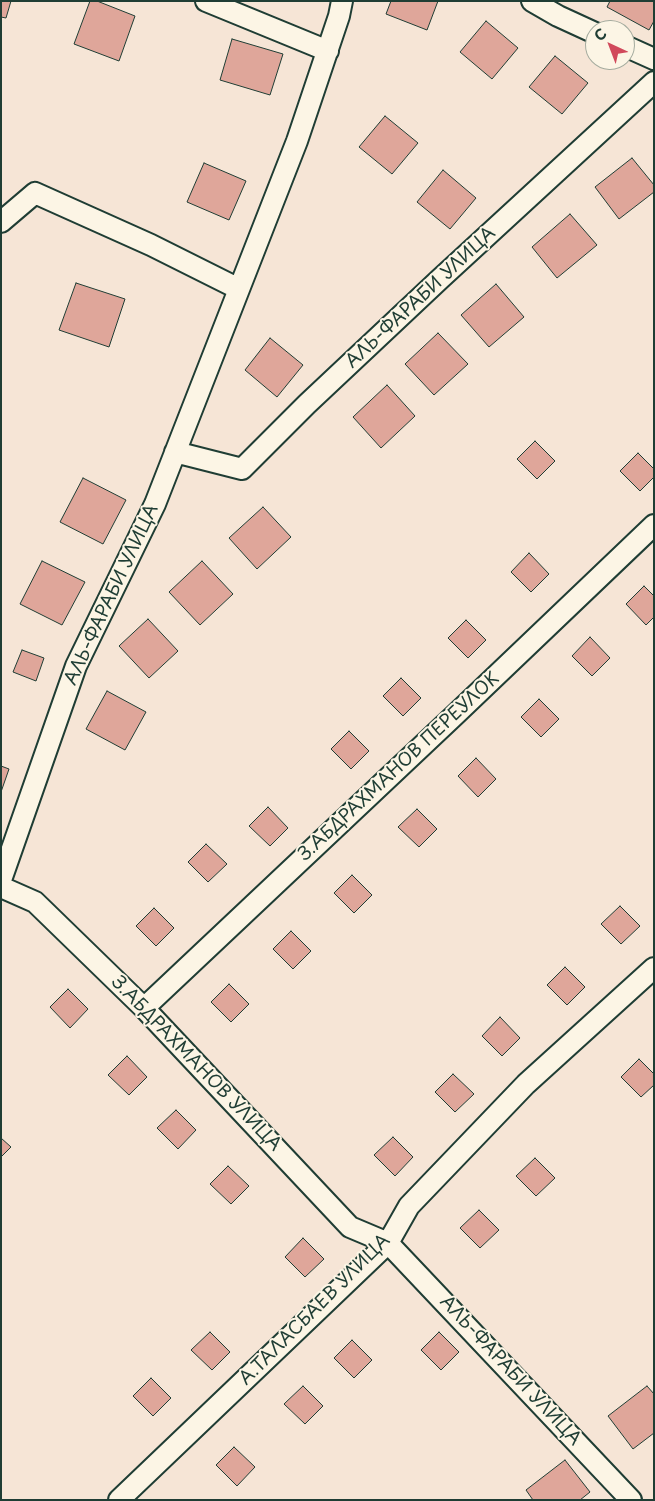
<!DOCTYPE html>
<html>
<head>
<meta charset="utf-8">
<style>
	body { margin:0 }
	#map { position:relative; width:655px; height:1501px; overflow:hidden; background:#f6e5d6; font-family:"Playpen Sans",sans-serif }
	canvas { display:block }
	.frame { position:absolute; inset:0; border:2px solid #1f3d34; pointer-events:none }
	.north { position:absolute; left:585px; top:20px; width:50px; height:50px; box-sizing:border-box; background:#fcf5e5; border:1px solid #a4ab9e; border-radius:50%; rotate:317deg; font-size:14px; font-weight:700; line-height:20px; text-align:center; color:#1f3d34 }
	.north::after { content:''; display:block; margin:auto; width:18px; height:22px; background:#d1495b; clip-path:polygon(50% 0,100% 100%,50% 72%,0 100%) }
</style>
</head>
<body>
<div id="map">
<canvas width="655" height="1501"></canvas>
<div class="frame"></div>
<div class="north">С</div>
</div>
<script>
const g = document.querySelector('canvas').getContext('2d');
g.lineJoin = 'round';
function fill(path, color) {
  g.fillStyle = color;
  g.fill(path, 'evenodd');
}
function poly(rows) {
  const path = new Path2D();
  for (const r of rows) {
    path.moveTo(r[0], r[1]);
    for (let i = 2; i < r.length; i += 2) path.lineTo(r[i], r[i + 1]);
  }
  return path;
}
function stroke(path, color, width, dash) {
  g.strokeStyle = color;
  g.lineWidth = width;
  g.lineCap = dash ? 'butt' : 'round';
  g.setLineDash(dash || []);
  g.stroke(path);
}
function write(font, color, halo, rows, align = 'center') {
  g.font = font + ' "Playpen Sans",sans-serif';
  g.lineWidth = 4;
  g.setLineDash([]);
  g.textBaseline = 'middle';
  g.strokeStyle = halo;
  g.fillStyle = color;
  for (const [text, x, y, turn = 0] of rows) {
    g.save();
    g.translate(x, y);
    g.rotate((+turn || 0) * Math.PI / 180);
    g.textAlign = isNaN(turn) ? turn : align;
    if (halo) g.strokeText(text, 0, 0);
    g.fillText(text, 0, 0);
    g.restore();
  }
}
const building = poly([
	[1,1,11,1,6,18,1,17,1,1],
	[90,1,97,1,135,16,119,61,74,44,90,1],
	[391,1,438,1,427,30,386,14,391,1],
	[610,1,654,1,654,21,649,30,607,7,610,1],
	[486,21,518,48,492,79,460,52,486,21],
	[232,39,283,54,270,95,220,80,232,39],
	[555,56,588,83,562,114,529,87,555,56],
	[385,116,418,143,392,174,359,147,385,116],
	[632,158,654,185,654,192,619,219,595,187,632,158],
	[204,163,246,181,229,220,187,202,204,163],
	[443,170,476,198,450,229,417,202,443,170],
	[570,214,597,245,557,278,532,247,570,214],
	[76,283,125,299,109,347,59,330,76,283],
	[496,284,524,317,489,347,461,315,496,284],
	[438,333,468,364,434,395,405,364,438,333],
	[270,338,303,365,277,397,245,370,270,338],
	[387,385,415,416,381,448,353,417,387,385],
	[535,441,555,461,537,479,517,459,535,441],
	[638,453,654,469,654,477,640,491,620,471,638,453],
	[83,478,126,500,103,544,60,522,83,478],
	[263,507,291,537,257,569,229,538,263,507],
	[529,553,549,574,531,592,511,572,529,553],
	[42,561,85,582,62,625,20,604,42,561],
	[202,561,233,594,200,625,169,592,202,561],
	[644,586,654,596,654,617,646,625,626,604,644,586],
	[148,619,178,651,149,678,119,646,148,619],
	[466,620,486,640,468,658,448,638,466,620],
	[590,637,610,658,592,676,572,656,590,637],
	[22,650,44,658,36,681,13,672,22,650],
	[401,678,421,698,403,716,383,696,401,678],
	[107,691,146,712,125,750,86,729,107,691],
	[539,699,559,719,541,737,521,717,539,699],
	[349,731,369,751,351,769,331,749,349,731],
	[476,758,496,779,478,797,458,776,476,758],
	[1,766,9,769,1,792,1,766],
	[268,807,288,828,270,846,249,826,268,807],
	[417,809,437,829,419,847,398,827,417,809],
	[206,844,227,864,208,882,188,862,206,844],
	[352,875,372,895,354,913,334,893,352,875],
	[620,906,640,926,621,944,601,924,620,906],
	[154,908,174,928,156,946,136,926,154,908],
	[291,931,311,951,293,969,273,949,291,931],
	[565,967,585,987,567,1005,547,985,565,967],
	[229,984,249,1004,231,1022,211,1002,229,984],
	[68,989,88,1009,70,1028,50,1007,68,989],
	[500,1017,520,1038,502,1056,482,1036,500,1017],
	[127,1056,147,1077,129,1095,108,1075,127,1056],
	[639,1059,654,1074,654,1085,641,1097,621,1077,639,1059],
	[453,1074,474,1094,455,1112,435,1092,453,1074],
	[176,1110,196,1130,178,1149,157,1128,176,1110],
	[393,1137,413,1157,395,1176,374,1155,393,1137],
	[1,1138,11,1147,1,1157,1,1138],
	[535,1158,555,1178,536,1196,516,1176,535,1158],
	[228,1166,249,1186,231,1204,210,1184,228,1166],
	[479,1210,499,1230,480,1248,460,1228,479,1210],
	[303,1238,324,1259,305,1277,285,1257,303,1238],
	[210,1332,230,1352,212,1370,191,1350,210,1332],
	[439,1332,459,1352,441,1370,421,1350,439,1332],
	[352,1340,372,1360,354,1378,334,1358,352,1340],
	[151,1378,171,1398,153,1416,133,1396,151,1378],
	[303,1386,323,1406,305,1424,284,1404,303,1386],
	[647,1386,654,1394,654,1433,633,1449,608,1416,647,1386],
	[234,1447,255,1467,237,1486,216,1465,234,1447],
	[565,1460,590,1492,580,1500,533,1500,526,1490,565,1460]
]);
const minor = poly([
	[206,1,328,51],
	[532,1,558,16,595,33],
	[625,46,654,59],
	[1,222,35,193,151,245,239,289],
	[175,452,242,469,307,404,440,279,654,82],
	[1,880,76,666,155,504,297,141,339,16,342,1],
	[1,887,35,902,144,1008,350,1227,388,1243,631,1500],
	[144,1008,456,714,654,525],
	[119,1500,388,1243,409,1206,526,1084,654,968]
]);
const streetNames = [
	["АЛЬ-ФАРАБИ УЛИЦА",421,298,-43],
	["АЛЬ-ФАРАБИ УЛИЦА",112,595,-65],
	["З.АБДРАХМАНОВ ПЕРЕУЛОК",399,767,-43],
	["З.АБДРАХМАНОВ УЛИЦА",196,1064,46],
	["А.ТАЛАСБАЕВ УЛИЦА",315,1310,-45],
	["АЛЬ-ФАРАБИ УЛИЦА",510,1371,47]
];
fill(building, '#dfa69a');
stroke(building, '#1f3d34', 1);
stroke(minor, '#1f3d34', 24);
stroke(minor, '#fcf5e5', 20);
write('18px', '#1f3d34', '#fcf5e5', streetNames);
</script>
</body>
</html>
